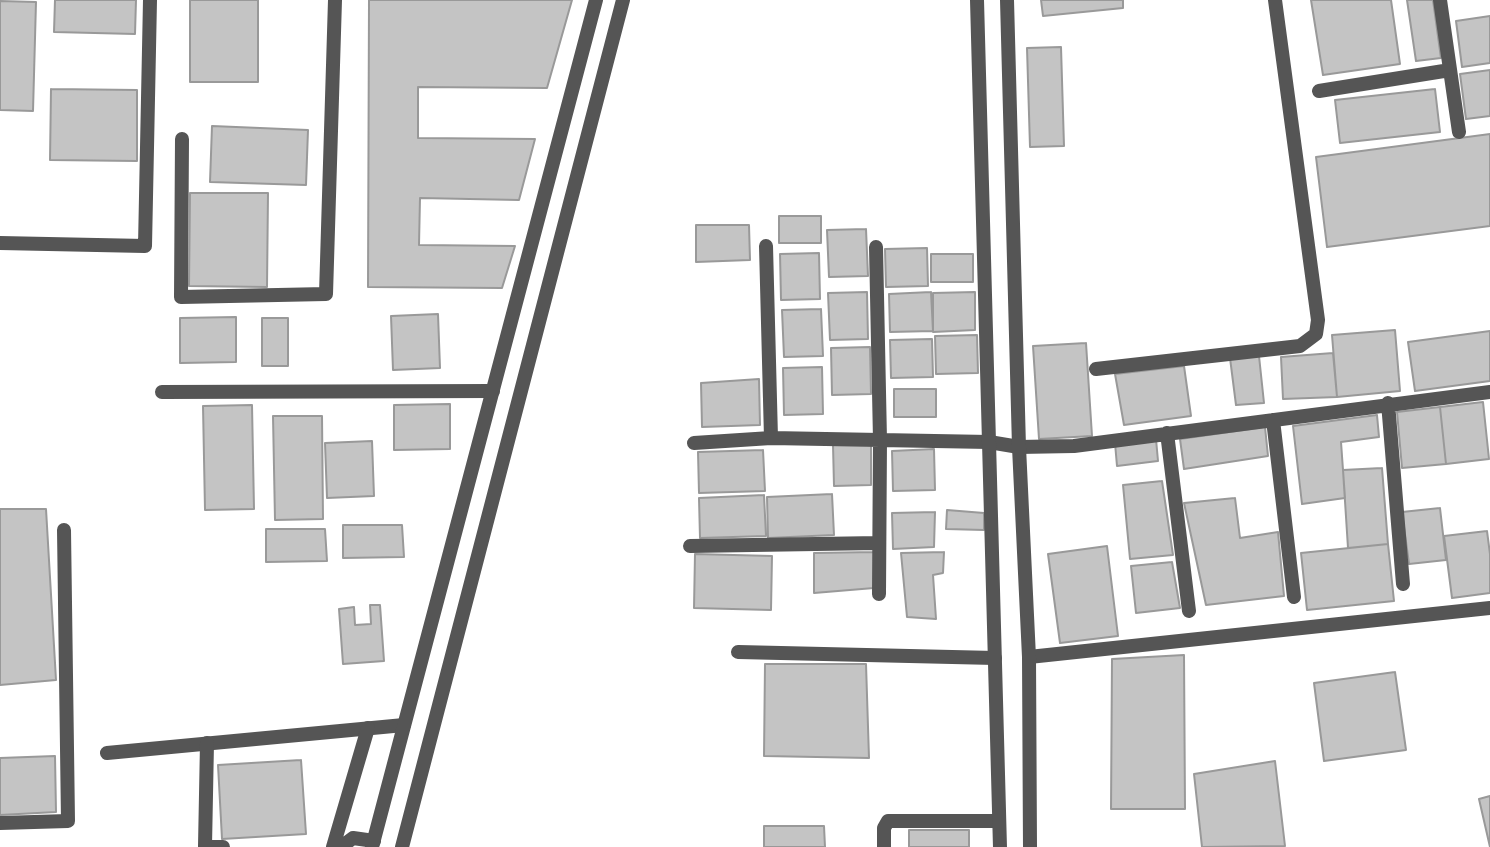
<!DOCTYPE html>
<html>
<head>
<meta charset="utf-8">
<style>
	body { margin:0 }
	canvas { display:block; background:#fff }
</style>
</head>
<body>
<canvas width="1490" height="847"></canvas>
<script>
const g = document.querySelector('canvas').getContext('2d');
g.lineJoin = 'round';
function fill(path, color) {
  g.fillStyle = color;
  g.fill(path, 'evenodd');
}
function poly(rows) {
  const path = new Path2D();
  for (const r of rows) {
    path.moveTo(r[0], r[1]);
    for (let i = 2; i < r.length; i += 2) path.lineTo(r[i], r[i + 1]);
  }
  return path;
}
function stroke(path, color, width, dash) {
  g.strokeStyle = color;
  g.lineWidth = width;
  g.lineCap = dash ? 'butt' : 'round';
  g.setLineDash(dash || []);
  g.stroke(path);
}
const building = poly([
	[55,0,136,0,135,34,54,32,55,0],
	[190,0,258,0,258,82,190,82,190,0],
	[369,0,572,0,547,88,418,87,418,138,535,139,519,200,420,198,419,245,515,246,502,288,368,287,369,0],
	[1041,0,1123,0,1123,8,1043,16,1041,0],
	[1311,0,1391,0,1400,64,1323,75,1311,0],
	[1407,0,1433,0,1441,58,1416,61,1407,0],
	[0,1,36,2,33,111,0,110,0,1],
	[1490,16,1490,63,1462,67,1456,21,1490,16],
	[1061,47,1064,146,1030,147,1027,48,1061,47],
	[1490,70,1490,116,1466,119,1460,74,1490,70],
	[51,89,137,90,137,161,50,160,51,89],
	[1435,89,1440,132,1340,143,1335,100,1435,89],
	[212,126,308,130,306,185,210,182,212,126],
	[1490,134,1490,226,1327,247,1316,157,1490,134],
	[190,193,268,193,267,287,189,286,190,193],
	[779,216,821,216,821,243,779,243,779,216],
	[696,225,749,225,750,260,696,262,696,225],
	[866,229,868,276,829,277,827,230,866,229],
	[927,248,928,286,886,287,885,249,927,248],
	[819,253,820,299,781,300,780,254,819,253],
	[931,254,973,254,973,282,931,282,931,254],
	[867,292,868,339,830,340,828,293,867,292],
	[931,292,933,331,890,332,889,294,931,292],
	[975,292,975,330,933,332,933,293,975,292],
	[821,309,823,356,784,357,782,310,821,309],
	[438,314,440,368,393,370,391,316,438,314],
	[236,317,236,362,180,363,180,318,236,317],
	[262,318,288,318,288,366,262,366,262,318],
	[1395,330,1400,391,1337,397,1332,335,1395,330],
	[1490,331,1490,381,1415,391,1408,342,1490,331],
	[977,335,978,373,936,374,935,336,977,335],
	[932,339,933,377,891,378,890,340,932,339],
	[1086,343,1092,436,1039,439,1033,346,1086,343],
	[870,347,871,394,832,395,831,348,870,347],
	[1333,353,1337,397,1283,399,1281,357,1333,353],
	[1259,356,1264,403,1236,405,1230,358,1259,356],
	[1184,366,1191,416,1124,425,1115,374,1184,366],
	[822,367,823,414,784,415,783,368,822,367],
	[759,379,760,425,702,427,701,383,759,379],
	[894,389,936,389,936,417,894,417,894,389],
	[1483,402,1489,459,1446,464,1440,407,1483,402],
	[450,404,450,449,394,450,394,405,450,404],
	[252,405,254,509,205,510,203,406,252,405],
	[1440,407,1446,464,1402,468,1397,412,1440,407],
	[1377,415,1379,437,1341,442,1345,498,1302,504,1293,426,1377,415],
	[273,416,322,416,323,519,275,520,273,416],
	[1265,427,1268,456,1184,469,1180,439,1265,427],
	[1156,439,1158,461,1117,466,1115,443,1156,439],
	[372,441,374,496,327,498,325,443,372,441],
	[871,444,871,485,834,486,833,445,871,444],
	[934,449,935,490,893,491,892,451,934,449],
	[763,450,765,491,699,493,698,452,763,450],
	[1382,468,1388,544,1348,548,1343,470,1382,468],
	[1162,481,1173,555,1130,559,1123,485,1162,481],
	[832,494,834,535,768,538,767,497,832,494],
	[764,495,766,536,700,538,699,498,764,495],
	[1235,498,1240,538,1278,532,1284,596,1206,605,1184,503,1235,498],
	[1440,508,1446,560,1409,564,1402,512,1440,508],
	[0,509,46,509,56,680,0,685,0,509],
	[947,510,984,513,984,530,946,529,947,510],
	[935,512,934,547,893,549,892,513,935,512],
	[343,525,402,525,404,557,343,558,343,525],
	[266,529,325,529,327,561,266,562,266,529],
	[1487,531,1490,554,1490,593,1452,598,1444,536,1487,531],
	[1388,544,1394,601,1307,610,1301,553,1388,544],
	[1107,546,1118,636,1060,643,1048,554,1107,546],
	[875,552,874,588,814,593,814,553,875,552],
	[944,552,943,573,933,575,936,619,907,617,901,553,944,552],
	[695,554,772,556,771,610,694,608,695,554],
	[1172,562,1180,608,1136,613,1131,566,1172,562],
	[370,605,380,605,384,661,343,664,339,609,354,607,355,625,371,624,370,605],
	[1184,655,1185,809,1111,809,1112,659,1184,655],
	[765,664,866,664,869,758,764,756,765,664],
	[1395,672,1406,750,1324,761,1314,683,1395,672],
	[55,756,56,812,0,815,0,758,55,756],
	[301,760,306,834,222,839,218,765,301,760],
	[1275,761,1285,846,1202,847,1194,774,1275,761],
	[1490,796,1490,847,1479,799,1490,796],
	[764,826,824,826,825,847,764,847,764,826],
	[909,830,969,830,969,847,909,847,909,830]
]);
const service = poly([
	[1096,369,1300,346,1316,334,1318,320,1275,0],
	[738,652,995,658],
	[107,753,404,725],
	[884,847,884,828,888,821,999,821]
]);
const minor = poly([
	[1440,0,1459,132],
	[1319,91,1450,70],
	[182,139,181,297,326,294,335,0],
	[0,243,145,246,150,0],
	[766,246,771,438],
	[876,247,880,440,879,594],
	[162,392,493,391],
	[1388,403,1403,584],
	[1273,420,1294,597],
	[1167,433,1189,611],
	[694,443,771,438,989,442,1019,447,1074,446,1490,392],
	[690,546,879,543],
	[1029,657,1490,608],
	[0,823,68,821,64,530],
	[205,846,207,743],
	[205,847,223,847],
	[333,847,368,728],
	[341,847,353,838,374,841]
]);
const tertiary = poly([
	[977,0,1000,847],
	[1007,0,1019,447,1029,657,1030,847],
	[372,847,596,0],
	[402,847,623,0]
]);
fill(building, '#c4c4c4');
stroke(building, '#999', 2);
stroke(service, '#555', 14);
stroke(minor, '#555', 14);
stroke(tertiary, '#555', 14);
</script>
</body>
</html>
